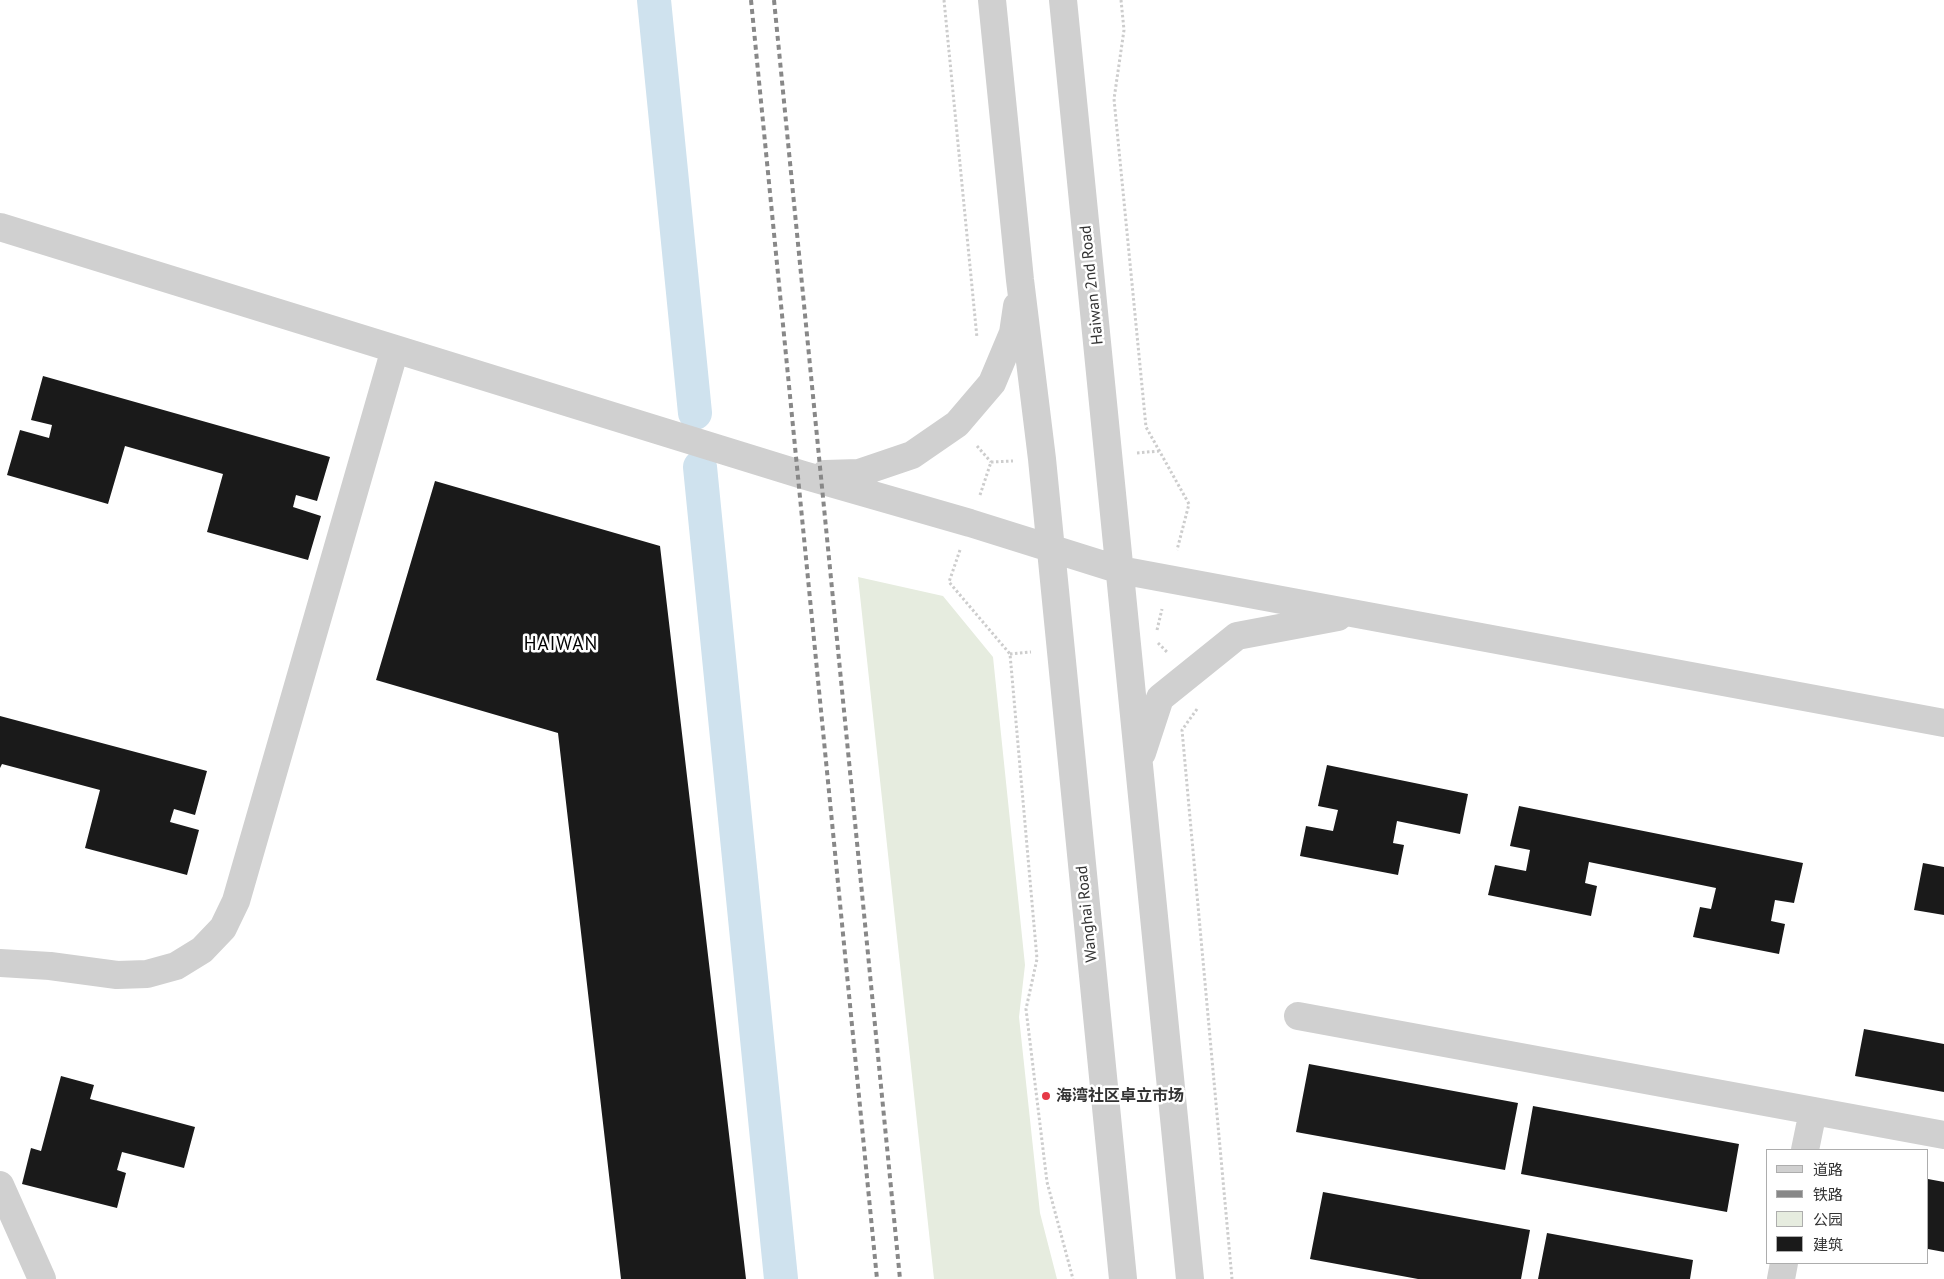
<!DOCTYPE html>
<html>
<head>
<meta charset="utf-8">
<style>
	body { margin:0 }
	#map { position:relative; width:1944px; height:1279px; overflow:hidden; background:#fff; font-family:"PT Sans","Noto Sans SC",sans-serif }
	canvas { display:block }
	.legend { position:absolute; left:1766px; top:1149px; width:162px; height:115px; box-sizing:border-box; background:#fff; border:1px solid #adadad; margin:0; padding:6px 9px; list-style:none; font-size:15px; color:#333 }
	.legend li { display:flex; align-items:center; gap:10px; height:25px }
	.legend b { width:25px; border:1px solid #adadad }
</style>
</head>
<body>
<div id="map">
<canvas width="1944" height="1279"></canvas>
<ul class="legend">
<li><b style="height:6px;background:#d0d0d0"></b>道路</li>
<li><b style="height:6px;background:#888"></b>铁路</li>
<li><b style="height:14px;background:#e6ecdf"></b>公园</li>
<li><b style="height:14px;background:#1a1a1a"></b>建筑</li>
</ul>
</div>
<script>
const g = document.querySelector('canvas').getContext('2d');
g.lineJoin = 'round';
function fill(path, color) {
  g.fillStyle = color;
  g.fill(path, 'evenodd');
}
function poly(rows) {
  const path = new Path2D();
  for (const r of rows) {
    path.moveTo(r[0], r[1]);
    for (let i = 2; i < r.length; i += 2) path.lineTo(r[i], r[i + 1]);
  }
  return path;
}
function stroke(path, color, width, dash) {
  g.strokeStyle = color;
  g.lineWidth = width;
  g.lineCap = dash ? 'butt' : 'round';
  g.setLineDash(dash || []);
  g.stroke(path);
}
function write(font, color, halo, rows, align = 'center') {
  g.font = font + ' "PT Sans","Noto Sans SC",sans-serif';
  g.lineWidth = 5;
  g.setLineDash([]);
  g.textBaseline = 'middle';
  g.strokeStyle = halo;
  g.fillStyle = color;
  for (const [text, x, y, turn = 0] of rows) {
    g.save();
    g.translate(x, y);
    g.rotate((+turn || 0) * Math.PI / 180);
    g.textAlign = isNaN(turn) ? turn : align;
    if (halo) g.strokeText(text, 0, 0);
    g.fillText(text, 0, 0);
    g.restore();
  }
}
const green = poly([
	[858,577,943,596,993,657,1025,965,1019,1017,1040,1213,1057,1279,934,1279]
]);
const canal = poly([
	[654,0,695,413],
	[700,467,781,1279]
]);
const building = poly([
	[43,376,330,457,317,501,296,495,293,507,321,516,308,560,207,532,223,474,125,446,108,504,7,475,20,430,49,438,52,425,31,420],
	[435,481,660,546,746,1279,621,1279,558,733,376,680],
	[0,716,207,771,195,815,174,809,170,822,199,830,187,875,85,848,100,790,2,764,0,768],
	[1327,765,1468,794,1460,834,1397,821,1393,843,1404,845,1398,875,1300,856,1306,826,1333,831,1338,810,1318,806],
	[1519,806,1803,863,1794,903,1775,900,1771,921,1785,924,1779,954,1693,937,1700,907,1711,909,1716,888,1589,862,1585,883,1597,886,1591,916,1488,895,1495,865,1526,871,1530,850,1510,846],
	[1923,863,1944,867,1944,915,1914,910],
	[1864,1029,1944,1044,1944,1092,1855,1076],
	[1309,1064,1518,1103,1505,1170,1296,1132],
	[61,1076,94,1085,90,1099,195,1127,184,1168,122,1152,117,1170,126,1173,117,1208,22,1184,31,1148,41,1151],
	[1533,1106,1739,1144,1727,1212,1521,1174],
	[1928,1179,1944,1182,1944,1252,1928,1249],
	[1323,1192,1530,1230,1521,1279,1418,1279,1310,1259],
	[1547,1233,1693,1260,1690,1279,1538,1279]
]);
const path = poly([
	[944,0,977,338],
	[1121,0,1124,30,1114,99,1146,427,1189,504,1177,550],
	[977,446,991,462],
	[1137,453,1159,451],
	[991,462,1013,461],
	[980,495,991,462],
	[960,550,949,582,1010,654,1037,959,1026,1009,1047,1182,1073,1279],
	[1157,630,1162,609],
	[1158,643,1168,653],
	[1010,654,1031,652],
	[1197,709,1182,730,1232,1279]
]);
const minor = poly([
	[992,0,1020,280,1042,459,1123,1279],
	[1063,0,1190,1279],
	[0,227,803,475,970,523,1120,570,1944,723],
	[825,474,859,473,912,455,957,424,992,383,1013,333,1017,306],
	[1142,753,1160,698,1237,636,1338,617],
	[0,963,50,966,117,975,147,974,176,966,202,950,223,928,236,901,395,349],
	[1298,1016,1944,1135],
	[1805,1150,1813,1111],
	[0,1185,42,1279],
	[1781,1279,1784,1263]
]);
const rail = poly([
	[751,0,877,1279],
	[774,0,900,1279]
]);
const markers = [
	[1046,1096,5,"#e63946"]
];
const streetNames = [
	["Haiwan 2nd Road",1092,285,-96],
	["Wanghai Road",1087,914,-96]
];
const poiNames = [
	["海湾社区卓立市场",1056,1096]
];
const quarterNames = [
	["HAIWAN",561,645]
];
fill(green, '#e6ecdf');
stroke(canal, '#cfe2ee', 34);
fill(building, '#1a1a1a');
stroke(path, '#cdcdcd', 3, [2.5, 2.5]);
stroke(minor, '#d0d0d0', 28);
stroke(rail, '#888', 4, [5, 4]);
for (const [x, y, r, color] of markers) {
  const dot = new Path2D();
  dot.arc(x, y, r, 0, 2 * Math.PI);
  g.fillStyle = color;
  g.fill(dot);
  stroke(dot, '#fff', 2);
}
write('16px', '#333', '#fff', streetNames);
write('bold 16px', '#333', '#fff', poiNames, 'left');
g.letterSpacing = '1px';
write('19px', '#000', '#fff', quarterNames);
g.letterSpacing = '0px';
</script>
</body>
</html>
